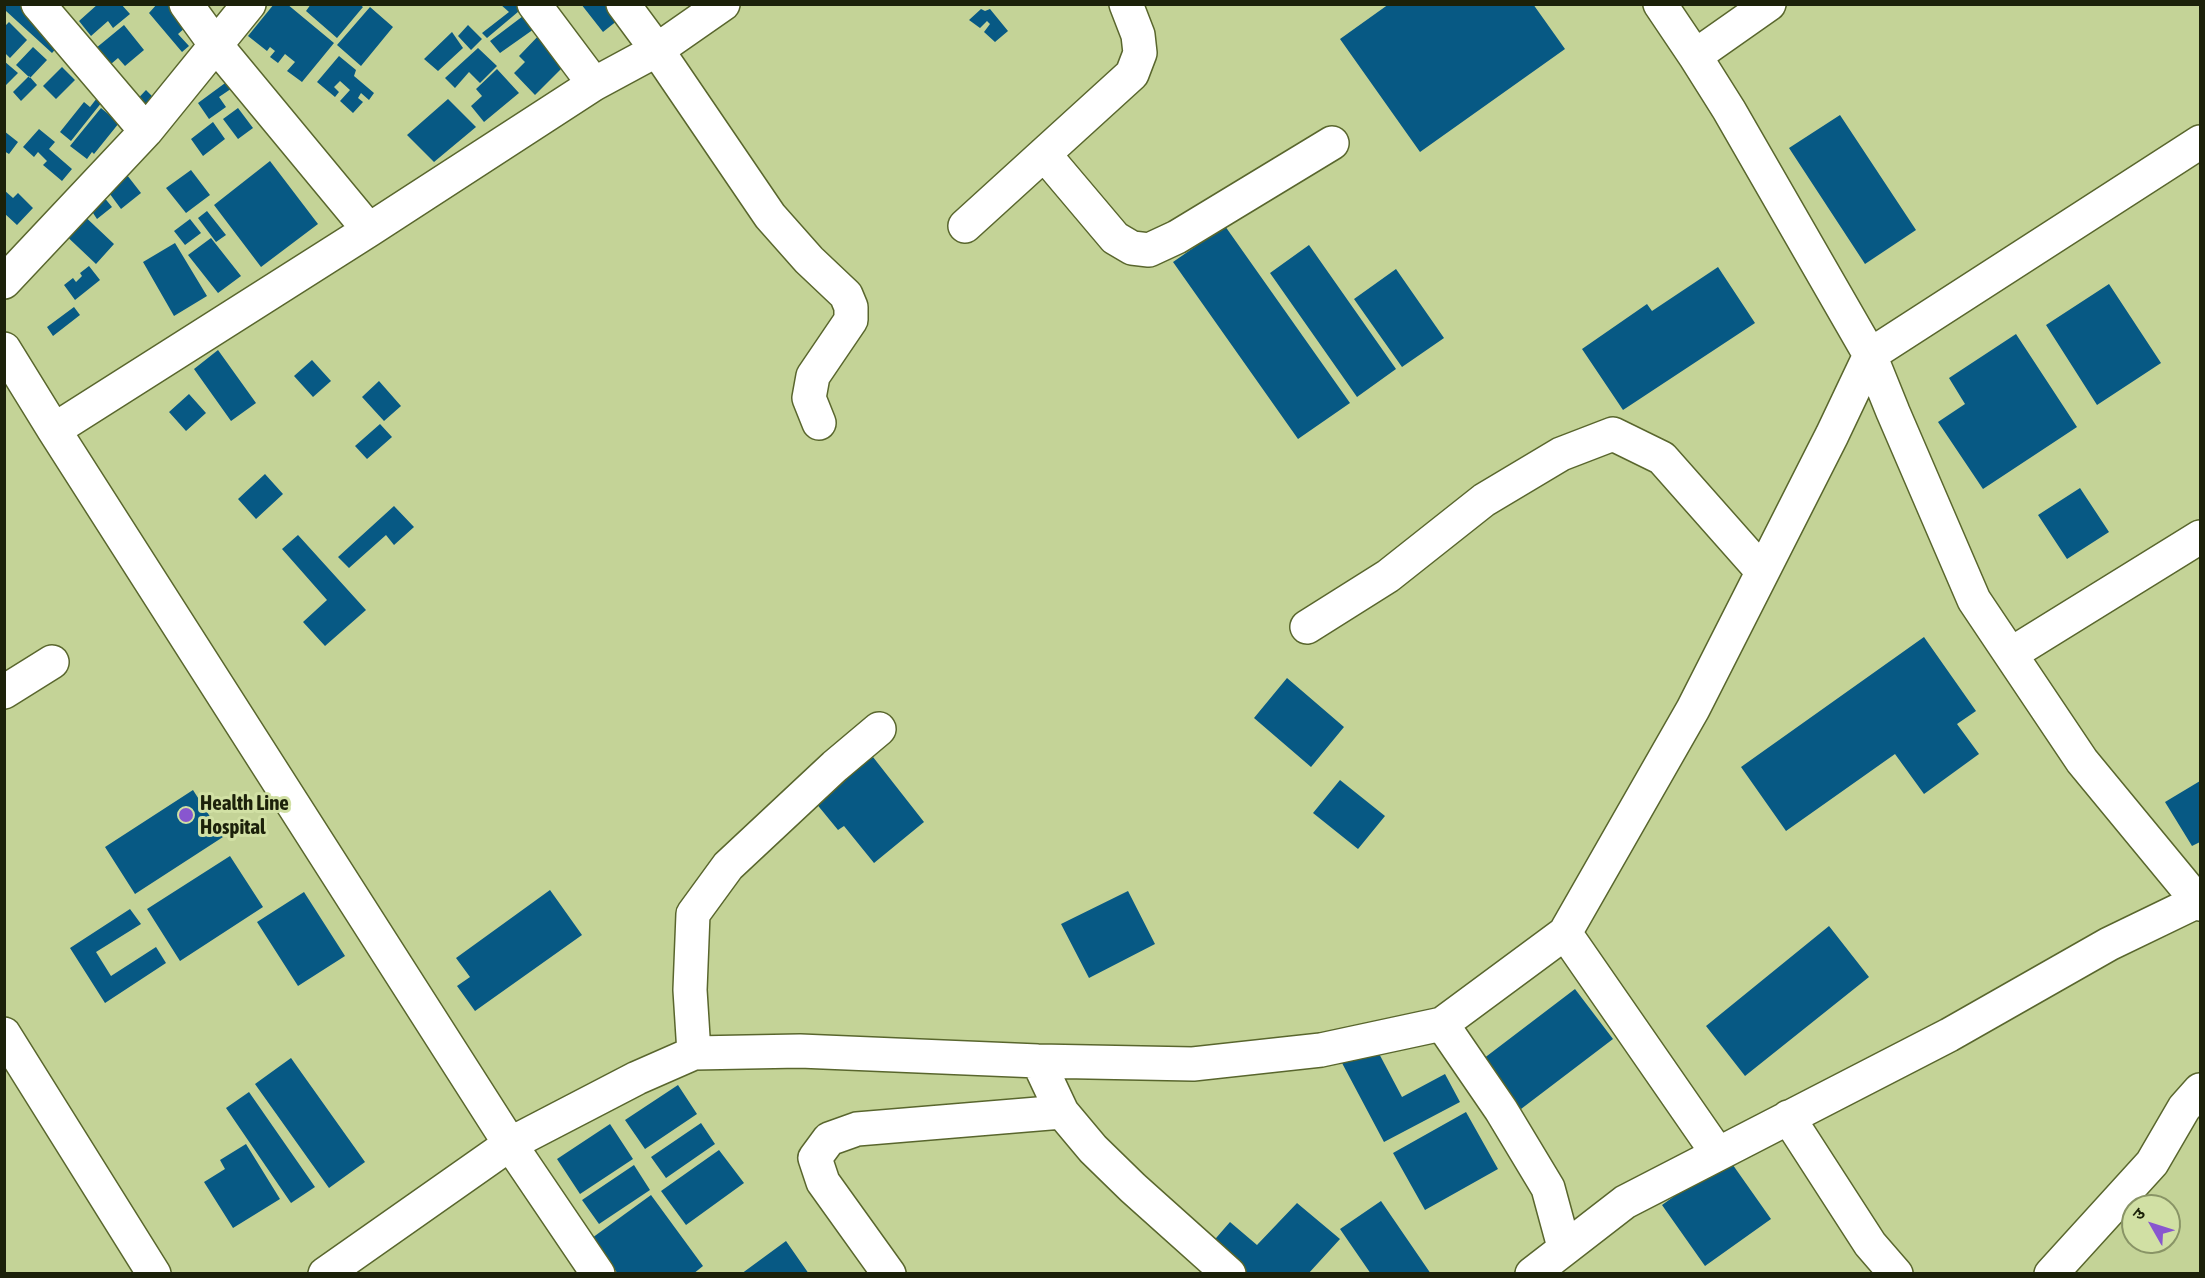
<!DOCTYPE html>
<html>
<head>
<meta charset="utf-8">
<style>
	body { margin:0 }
	#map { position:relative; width:2205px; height:1278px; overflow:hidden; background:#c4d397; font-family:"Asap Condensed","Noto Sans Devanagari",sans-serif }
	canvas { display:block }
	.frame { position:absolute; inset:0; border:6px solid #1c210a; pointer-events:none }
	.north { position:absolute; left:2121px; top:1194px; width:60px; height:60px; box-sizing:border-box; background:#d1e0a4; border:2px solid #899466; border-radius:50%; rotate:309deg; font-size:16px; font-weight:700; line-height:24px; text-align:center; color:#1c210a }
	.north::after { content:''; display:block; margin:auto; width:21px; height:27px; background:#8856cf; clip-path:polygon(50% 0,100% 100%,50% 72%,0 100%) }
</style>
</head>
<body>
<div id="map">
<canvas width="2205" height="1278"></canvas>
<div class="frame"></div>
<div class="north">उ</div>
</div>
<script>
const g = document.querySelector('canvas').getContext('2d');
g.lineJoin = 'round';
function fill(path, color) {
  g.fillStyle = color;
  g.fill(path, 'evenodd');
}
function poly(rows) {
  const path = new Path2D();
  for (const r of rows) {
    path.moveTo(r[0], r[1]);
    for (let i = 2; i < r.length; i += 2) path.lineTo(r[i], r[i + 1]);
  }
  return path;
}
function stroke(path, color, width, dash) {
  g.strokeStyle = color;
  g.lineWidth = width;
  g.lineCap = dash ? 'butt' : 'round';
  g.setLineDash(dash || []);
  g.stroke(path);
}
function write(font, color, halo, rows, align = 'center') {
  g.font = font + ' "Asap Condensed",sans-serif';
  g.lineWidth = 6;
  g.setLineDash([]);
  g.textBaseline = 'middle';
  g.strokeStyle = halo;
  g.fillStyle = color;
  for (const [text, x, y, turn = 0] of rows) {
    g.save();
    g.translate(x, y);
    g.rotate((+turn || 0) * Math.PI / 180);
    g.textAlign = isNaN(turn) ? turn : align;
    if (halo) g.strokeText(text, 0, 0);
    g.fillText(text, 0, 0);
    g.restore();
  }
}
const building = poly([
	[4,4,21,4,62,42,52,53,6,11,4,13],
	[98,4,121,4,130,14,113,28,108,21,91,36,79,21],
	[157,4,183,4,195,19,178,34,189,46,182,52,149,13],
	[274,4,287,4,334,43,302,82,287,71,295,62,285,54,278,63,270,57,275,51,270,47,267,51,248,36],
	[311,4,359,4,363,7,337,38,306,11],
	[500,4,525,6,487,38,482,33,509,12],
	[581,4,613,4,623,16,603,32],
	[1389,4,1533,4,1565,49,1420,152,1340,39],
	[370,7,393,27,361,66,337,45],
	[981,9,985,11,990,9,1008,31,995,42,984,32,990,24,987,21,980,28,969,20],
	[527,13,534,29,500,53,490,41],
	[9,22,27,40,10,58,4,52,4,27],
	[124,25,144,50,125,66,118,58,104,70,90,53],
	[468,25,482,39,471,50,458,36],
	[543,31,566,64,535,95,514,73,525,62,519,56],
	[452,32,463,48,438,71,424,59],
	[33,47,47,60,30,78,16,65],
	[478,48,497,66,480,83,469,72,455,88,445,78],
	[339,56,356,70,354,76,374,93,369,100,361,93,358,98,363,102,353,113,340,101,350,90,340,81,334,87,339,92,335,97,317,82],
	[4,61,18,73,4,87],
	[62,67,75,80,56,99,43,86],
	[497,69,519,93,484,122,471,106,482,96,476,89],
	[236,75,241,82,219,97,226,107,209,119,198,103],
	[29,76,37,85,21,101,13,92],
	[160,87,166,91,144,116,131,106,146,90,152,96],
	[97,98,102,102,71,141,60,132,84,102,90,107],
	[448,99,476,127,434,162,407,135],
	[101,108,119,123,94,154,92,152,87,159,70,146],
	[238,108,253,128,238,139,223,119],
	[1840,115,1916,230,1865,264,1789,148],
	[213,122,225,139,203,156,191,139],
	[39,129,55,142,49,149,72,169,62,181,43,165,47,161,38,152,34,157,23,147],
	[4,131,18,142,9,154,4,151],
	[270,161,318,224,261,267,214,205],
	[191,170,210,195,186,213,166,188],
	[127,175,141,193,121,209,107,190],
	[4,190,13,198,18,193,33,208,17,225,4,213],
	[103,196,112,207,97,219,89,207],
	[78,210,114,244,96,264,59,229],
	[207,211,226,235,216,242,198,218],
	[190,219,201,233,185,245,174,231],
	[1225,226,1350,403,1298,439,1173,262],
	[211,238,241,276,218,293,188,255],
	[175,243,207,296,174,316,143,262],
	[1309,245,1396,369,1357,397,1270,273],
	[89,266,100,280,75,300,64,285,73,278,76,282,82,276,80,273],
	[1718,267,1755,323,1623,410,1582,349,1647,304,1652,311],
	[1396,269,1444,338,1402,367,1354,299],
	[2109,284,2161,363,2097,405,2046,325],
	[74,307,80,315,53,336,47,327],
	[2016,334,2077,427,1983,489,1938,422,1965,404,1949,378],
	[218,350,256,403,231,421,194,369],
	[312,360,331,381,313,397,294,376],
	[379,381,401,406,384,421,362,397],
	[189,394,206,413,186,431,169,412],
	[380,424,392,437,367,459,355,446],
	[265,474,283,494,256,519,238,499],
	[2080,488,2109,532,2067,559,2038,515],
	[394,506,414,527,394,545,386,535,349,568,338,557],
	[298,535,366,610,325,646,303,622,327,600,282,549],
	[1924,637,1976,711,1957,724,1979,754,1924,794,1895,754,1786,831,1741,767],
	[1287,678,1344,727,1311,767,1254,718],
	[873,757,924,822,874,863,844,826,838,830,815,802],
	[1340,780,1385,816,1358,849,1313,813],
	[2200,781,2200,842,2192,846,2165,802],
	[193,790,223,837,135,894,105,847],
	[230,856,263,907,180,961,147,909],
	[550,890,582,935,475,1011,457,986,470,977,456,958],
	[1128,891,1155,944,1089,978,1061,924],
	[304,892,345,956,298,986,257,922],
	[130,909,141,924,96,952,111,976,156,947,166,963,105,1003,70,948],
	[1829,926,1869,977,1745,1076,1706,1026],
	[1575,989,1613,1039,1521,1109,1483,1059],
	[1375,1046,1402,1097,1445,1074,1460,1102,1384,1142,1342,1063],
	[291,1058,365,1162,329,1188,255,1084],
	[678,1085,697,1114,645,1149,625,1120],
	[249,1092,315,1187,291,1203,226,1108],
	[1466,1112,1498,1169,1425,1210,1393,1153],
	[701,1123,715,1144,666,1178,651,1157],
	[610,1124,633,1159,580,1194,557,1159],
	[246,1144,280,1199,233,1228,204,1182,225,1169,220,1160],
	[719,1150,744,1183,686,1225,661,1191],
	[1728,1158,1771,1219,1705,1266,1662,1205],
	[634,1165,650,1190,599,1224,582,1200],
	[651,1195,703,1266,693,1274,618,1274,592,1238],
	[1381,1201,1431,1274,1371,1274,1340,1229],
	[1297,1203,1340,1239,1308,1274,1241,1274,1210,1245,1230,1222,1257,1245],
	[786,1241,809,1274,741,1274]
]);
const minor = poly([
	[38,4,146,131],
	[186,4,215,44,369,230],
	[534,4,594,84],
	[623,4,657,50,770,216,809,260,846,295,851,307,851,320,813,376,809,398,819,423],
	[1660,4,1695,56,1729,110,1870,355,1893,412,1974,600,2082,761,2200,904],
	[1695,56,1769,4],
	[1044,154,1115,238,1132,248,1149,250,1177,237,1332,143],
	[965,226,1132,74,1140,53,1138,35,1126,4],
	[4,282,146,131,249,4],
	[4,349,54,430,510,1144,598,1274],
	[54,430,369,230,594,84,657,50,723,4],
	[1307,627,1388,576,1484,500,1561,454,1613,434,1662,458,1762,571],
	[2011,654,2200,537],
	[4,692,52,662],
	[1565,933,1718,1154],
	[1442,1024,1501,1110,1548,1188,1564,1247],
	[4,1034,154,1274],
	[694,1053,690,990,693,914,728,866,835,766,879,729],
	[1038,1061,1062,1112,1093,1149,1133,1188,1229,1274],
	[1788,1117,1870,1244,1896,1274],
	[325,1274,510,1144,637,1078,694,1053,800,1051,1038,1061,1193,1064,1321,1050,1442,1024,1565,933,1693,709,1832,435,1870,355,2200,142],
	[889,1274,823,1182,815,1158,829,1139,857,1129,1062,1112],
	[1532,1274,1625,1202,1949,1035,2109,944,2200,900],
	[2051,1274,2152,1163,2184,1108,2200,1090]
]);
const markers = [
	[186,815,8,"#8856cf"]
];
const poiNames = [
	["Health Line",200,803],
	["Hospital",200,827]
];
fill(building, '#075984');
stroke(minor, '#59662d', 36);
stroke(minor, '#fff', 33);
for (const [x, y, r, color] of markers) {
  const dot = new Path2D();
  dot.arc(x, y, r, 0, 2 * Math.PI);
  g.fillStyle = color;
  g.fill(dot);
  stroke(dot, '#d1e0a4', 2);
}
write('bold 21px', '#1c210a', '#d1e0a4', poiNames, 'left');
</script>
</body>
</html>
